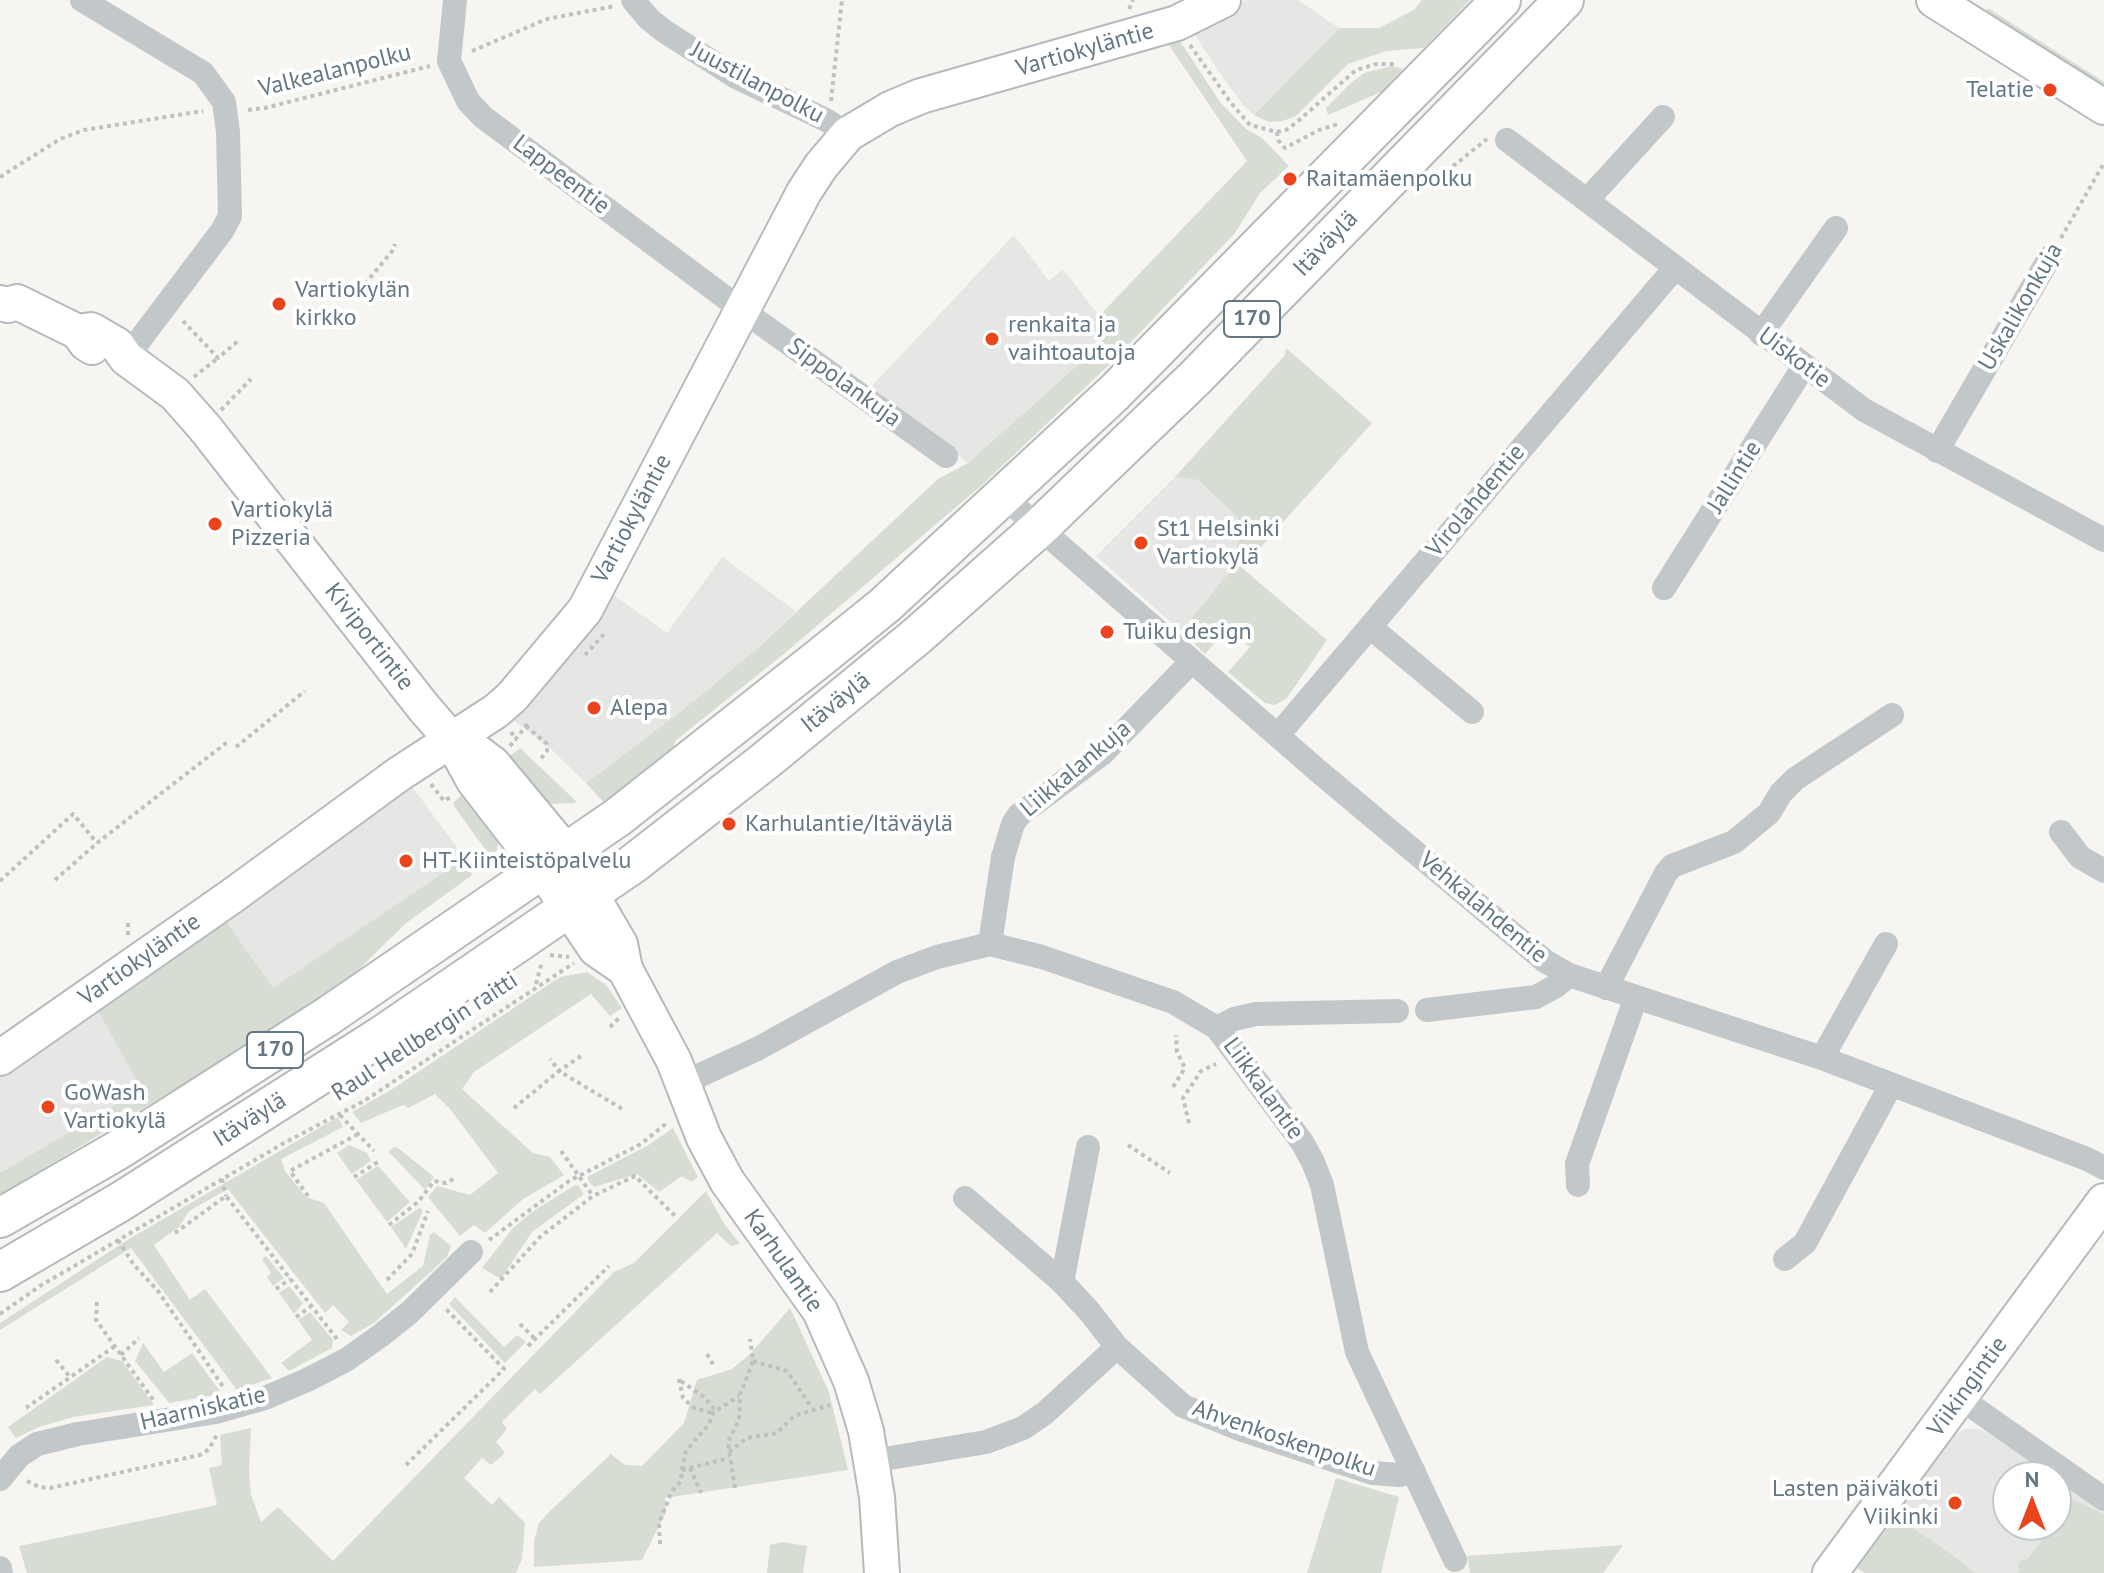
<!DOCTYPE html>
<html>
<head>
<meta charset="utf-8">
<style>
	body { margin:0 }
	#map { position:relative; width:2104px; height:1573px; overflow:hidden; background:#f6f5f1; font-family:"PT Sans",sans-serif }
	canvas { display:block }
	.north { position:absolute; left:1992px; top:1461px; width:80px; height:80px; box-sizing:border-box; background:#fff; border:2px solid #c1c9ce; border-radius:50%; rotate:0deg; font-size:22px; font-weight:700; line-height:32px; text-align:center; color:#637784 }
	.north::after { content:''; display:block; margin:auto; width:28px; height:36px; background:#eb431b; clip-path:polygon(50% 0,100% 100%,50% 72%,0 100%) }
</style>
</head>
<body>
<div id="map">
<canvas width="2104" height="1573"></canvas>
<div class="north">N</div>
</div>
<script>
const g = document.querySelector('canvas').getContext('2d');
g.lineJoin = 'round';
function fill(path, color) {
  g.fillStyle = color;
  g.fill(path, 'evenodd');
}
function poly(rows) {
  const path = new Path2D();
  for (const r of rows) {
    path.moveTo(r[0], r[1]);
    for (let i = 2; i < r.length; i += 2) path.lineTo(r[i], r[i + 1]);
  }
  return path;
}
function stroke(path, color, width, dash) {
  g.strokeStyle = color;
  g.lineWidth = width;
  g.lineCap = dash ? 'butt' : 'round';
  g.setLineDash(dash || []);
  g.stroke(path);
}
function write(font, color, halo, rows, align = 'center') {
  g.font = font + ' "PT Sans",sans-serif';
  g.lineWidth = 8;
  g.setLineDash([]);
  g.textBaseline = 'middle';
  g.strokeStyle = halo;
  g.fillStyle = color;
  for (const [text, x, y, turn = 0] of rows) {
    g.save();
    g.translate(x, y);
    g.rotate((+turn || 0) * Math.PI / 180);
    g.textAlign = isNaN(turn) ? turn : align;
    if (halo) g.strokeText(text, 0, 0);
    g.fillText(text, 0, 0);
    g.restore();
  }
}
const built = poly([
	[1245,0,1298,0,1339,28,1254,115,1243,105,1219,72,1192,30],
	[1014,235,1049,281,1063,269,1099,316,1100,345,968,463,870,388],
	[1175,477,1198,480,1240,520,1235,565,1181,631,1096,556],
	[722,557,796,611,760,646,689,705,586,783,551,749,509,717,608,591,667,633],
	[408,781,465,858,273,989,223,917],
	[95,1006,143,1089,0,1173,0,1075],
	[1965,1429,1978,1429,1996,1435,2055,1477,2008,1477,2008,1525,2056,1525,2056,1478,2104,1511,2104,1573,1865,1573,1855,1566,1949,1438]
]);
const green = poly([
	[1422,0,1470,0,1424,48,1386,51,1348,64,1296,116,1283,121,1269,122,1254,115,1339,28,1379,28,1414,10],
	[1988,8,2104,82,2104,90,1984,14],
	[1178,38,1220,102,1246,129,1262,138,1289,166,1260,193,1235,233,1112,362,982,485,785,653,675,741,673,755,607,806,586,783,689,705,760,646,938,479,968,463,1100,345,1099,316,1247,161,1167,42],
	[1392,66,1403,69,1389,84,1390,88,1328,115,1326,108,1352,82,1364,73],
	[1286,348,1372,423,1242,568,1327,640,1287,698,1275,705,1265,703,1228,672,1250,647,1227,629,1205,654,1181,631,1235,565,1240,520,1198,480,1175,477,1285,355],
	[520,748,576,801,575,803,547,804,506,759],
	[466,791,500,835,494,862,454,806,454,802],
	[465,858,472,875,405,924,350,978,239,1050,0,1195,0,1173,142,1089,95,1006,223,917,273,988],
	[587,972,606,985,622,1008,610,1016,591,994,474,1072,462,1089,533,1153,550,1157,564,1175,523,1199,485,1233,474,1225,460,1236,428,1197,437,1186,470,1195,498,1173,450,1109,435,1094,408,1108,403,1105,361,1123,352,1112,391,1090,560,977],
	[338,1117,343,1127,281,1159,285,1171,306,1197,324,1203,387,1294,423,1266,430,1235,434,1232,451,1246,447,1257,374,1323,351,1336,341,1330,349,1322,333,1305,325,1313,228,1189,189,1211,179,1227,154,1245,190,1300,205,1289,272,1378,237,1390,131,1248,0,1330,0,1323,129,1239],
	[673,1128,698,1177,691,1182,682,1176,659,1192,637,1174,594,1187,589,1182,587,1177,647,1146],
	[349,1145,367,1153,371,1161,352,1174,337,1153],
	[393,1147,398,1148,434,1177,425,1190,389,1152],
	[378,1166,410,1202,387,1222,356,1180],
	[575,1185,578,1185,584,1194,532,1232,501,1279,482,1268,513,1228,532,1212],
	[706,1191,723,1222,740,1244,731,1246,717,1233,540,1394,535,1389,502,1422,507,1429,496,1442,505,1453,491,1465,482,1458,464,1478,492,1505,499,1497,525,1523,522,1559,516,1573,27,1573,19,1546,217,1505,209,1468,222,1465,220,1435,251,1428,249,1471,251,1495,261,1522,278,1507,333,1561,614,1272,634,1263],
	[419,1208,422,1209,422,1213,406,1249,391,1227],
	[266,1256,284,1278,273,1286,267,1277,271,1273,262,1259],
	[289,1286,303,1303,294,1314,279,1293],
	[455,1297,504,1347,517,1335,526,1342,505,1363,449,1304],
	[790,1308,829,1392,848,1470,665,1498,666,1512,642,1560,534,1567,534,1541,539,1523,550,1511,611,1454,625,1465,642,1466,684,1423,697,1380,732,1369,751,1353],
	[310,1312,333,1340,332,1348,289,1371,281,1363,312,1340,298,1320],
	[143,1343,164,1372,192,1353,222,1394,169,1403,135,1361],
	[107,1357,122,1361,154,1405,73,1417,39,1427,16,1438,8,1427],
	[1336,1478,1399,1497,1381,1573,1307,1573],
	[2071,1499,2104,1514,2104,1573,2018,1573,2020,1569,2017,1566,2022,1559,2026,1561,2043,1538,2039,1535,2046,1525,2056,1525,2056,1519],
	[1897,1517,1948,1552,1975,1573,1864,1573,1855,1566],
	[782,1542,807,1546,803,1573,767,1573,770,1545],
	[1623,1545,1603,1573,1470,1573,1467,1556]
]);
const path = poly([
	[1129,9,1133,0],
	[1190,45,1231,103,1250,125,1277,132,1286,130,1297,122,1356,70,1376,64,1396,64],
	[472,51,547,19,615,6],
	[831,101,842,0],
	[248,110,265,108,430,66],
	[1277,132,1278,140,1285,148,1319,130,1338,124],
	[0,177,60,139,84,130,203,111],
	[1426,183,1442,175,1487,139],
	[2061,238,2104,163],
	[365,284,393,250,395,244],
	[183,321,218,358,238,341],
	[194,377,218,358],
	[221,410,251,379],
	[585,655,606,632],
	[526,726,547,744,547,751,539,761],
	[511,732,517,740],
	[510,746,526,726,526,722],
	[236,747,305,691],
	[431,784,444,801,452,796],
	[55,880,97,843,230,740],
	[0,881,73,814,97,843],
	[128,923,128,937],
	[550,955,569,957],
	[536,984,542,962],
	[610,1027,620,1017],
	[581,1056,559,1071,624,1110],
	[1173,1087,1185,1068,1177,1052,1176,1035],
	[514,1108,559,1071,550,1059],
	[340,1115,374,1151],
	[1189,1123,1183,1098,1201,1071,1216,1064],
	[1128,1145,1170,1173],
	[561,1151,593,1196],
	[354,1177,381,1160],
	[222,1179,226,1196],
	[308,1196,290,1171,358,1134],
	[389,1225,419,1201,434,1181,446,1183,457,1177],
	[175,1233,226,1196,337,1339],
	[118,1240,134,1265,158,1291,224,1388],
	[489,1240,569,1181,641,1144,668,1122],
	[387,1280,412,1254,428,1211],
	[276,1289,290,1279],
	[490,1292,540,1237,593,1196,635,1176,677,1218],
	[97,1302,96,1320,154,1401],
	[0,1314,40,1286,284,1143,364,1101,574,963],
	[296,1317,310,1307],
	[520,1324,535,1339],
	[528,1346,609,1266],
	[707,1354,714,1366],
	[121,1355,139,1338],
	[56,1360,70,1377],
	[753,1361,787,1371,812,1408],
	[679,1379,683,1398,694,1408,713,1413],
	[681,1381,704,1397,716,1411],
	[26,1408,115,1346],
	[729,1452,747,1438,777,1433,794,1416,830,1405],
	[406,1465,504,1369,445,1308],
	[690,1468,701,1493],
	[682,1470,686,1451,709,1424,713,1413,739,1396],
	[27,1481,39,1487,50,1488,200,1455,209,1449,218,1433],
	[735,1488,728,1442,739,1420,740,1395,753,1361,750,1339],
	[660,1544,659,1523,672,1491,681,1481,682,1470,729,1458]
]);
const street = poly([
	[82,0,203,73,224,102,228,132,230,216,222,231,126,358],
	[455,0,449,61,468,101,483,117,742,310,946,456],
	[633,0,649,19,664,31,736,77,826,120,848,134],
	[1507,140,1864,410,2104,540],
	[1588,199,1663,117],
	[1761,334,1836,228],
	[1937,451,2050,257],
	[1004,497,1317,770,1545,961,1569,975,1822,1058,2087,1159,2104,1168],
	[1664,588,1804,366],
	[1370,627,1472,712],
	[1278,735,1675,268],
	[2061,832,2080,857,2104,871],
	[990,944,1003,857,1013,824,1019,815,1103,753,1192,661],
	[1606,988,1666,873,1672,866,1734,842,1769,813,1781,793,1795,779,1892,715],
	[1427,1010,1536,997,1556,986,1569,975],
	[1217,1028,1234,1019,1256,1014,1397,1011],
	[1822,1058,1886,944],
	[683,1083,757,1049,897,972,937,957,990,944,1042,957,1173,1002,1217,1028,1302,1142,1313,1162,1322,1185,1357,1352,1455,1560],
	[1578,1185,1577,1164,1636,997],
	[965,1198,1062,1282,1089,1311,1117,1347,1183,1406,1237,1428,1373,1473,1399,1475,1414,1472],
	[1785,1259,1805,1243,1891,1085],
	[1062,1282,1088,1147],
	[1960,1398,2104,1499],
	[872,1461,986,1442,1023,1428,1045,1413,1117,1347],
	[0,1479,19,1456,37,1444,78,1434,216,1412,265,1398,307,1380,346,1360,380,1336,409,1313,471,1252],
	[0,1568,1,1573]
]);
const secondary = poly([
	[1934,0,2104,107],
	[0,303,8,305,17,302,78,332,86,343,92,347],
	[78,332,91,330,117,345,126,358,175,394,205,428,424,708,451,739,474,781,542,869,596,949,625,969],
	[451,739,473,749,493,764,566,852,620,944,625,969,674,1061,704,1138,727,1181,820,1311,851,1381,866,1431,877,1497,882,1573],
	[0,1058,232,896,399,774,496,711,512,697,585,610,804,192,821,166,848,134,890,109,921,96,1177,23,1223,0],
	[1830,1573,2104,1201]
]);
const primary = poly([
	[0,1218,118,1150,328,1016,618,817,822,656,885,605,1114,393,1501,0],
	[0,1272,120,1202,381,1036,633,864,765,761,917,636,1039,528,1195,378,1564,0]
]);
const markers = [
	[2050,90,8,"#eb431b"],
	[1290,179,8,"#eb431b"],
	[279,304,8,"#eb431b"],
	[992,339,8,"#eb431b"],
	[215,524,8,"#eb431b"],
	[1141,543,8,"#eb431b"],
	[1107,632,8,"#eb431b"],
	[594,708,8,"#eb431b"],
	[729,824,8,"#eb431b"],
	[406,861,8,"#eb431b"],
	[48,1107,8,"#eb431b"],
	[1955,1503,8,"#eb431b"]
];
const shields = [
	[1252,319,56],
	[275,1050,56]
];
const shieldNames = [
	["170",1252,319],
	["170",275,1050]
];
const streetNames = [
	["Vartiokyläntie",1085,50,-16],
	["Valkealanpolku",335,71,-14],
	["Juustilanpolku",757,83,28],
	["Lappeentie",561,175,37],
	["Itäväylä",1326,244,-46],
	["Uskalikonkuja",2021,307,-60],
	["Uiskotie",1794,358,37],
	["Sippolankuja",844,383,36],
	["Jallintie",1735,477,-58],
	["Virolahdentie",1476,501,-50],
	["Vartiokyläntie",632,519,-62],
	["Kiviportintie",369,637,52],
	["Itäväylä",836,703,-39],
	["Liikkalankuja",1076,769,-40],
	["Vehkalahdentie",1483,908,40],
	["Vartiokyläntie",140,960,-35],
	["Raul Hellbergin raitti",425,1037,-33],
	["Liikkalantie",1263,1089,54],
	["Itäväylä",250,1120,-32],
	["Karhulantie",783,1261,55],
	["Viikingintie",1968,1387,-54],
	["Haarniskatie",203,1409,-13],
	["Ahvenkoskenpolku",1284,1439,19]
];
const poiNames = [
	["Telatie",2034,90,"right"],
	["Raitamäenpolku",1306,179],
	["Vartiokylän",295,290],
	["kirkko",295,318],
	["renkaita ja",1008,325],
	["vaihtoautoja",1008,353],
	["Vartiokylä",231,510],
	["Pizzeria",231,538],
	["St1 Helsinki",1157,529],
	["Vartiokylä",1157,557],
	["Tuiku design",1123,632],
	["Alepa",610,708],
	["Karhulantie/Itäväylä",745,824],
	["HT-Kiinteistöpalvelu",422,861],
	["GoWash",64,1093],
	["Vartiokylä",64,1121],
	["Lasten päiväkoti",1939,1489,"right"],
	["Viikinki",1939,1517,"right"]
];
fill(built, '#e6e7e5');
fill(green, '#d7ddd2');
stroke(secondary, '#b4babe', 38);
stroke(primary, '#b5babd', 42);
stroke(path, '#bec0c2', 4, [4, 4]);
stroke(street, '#c2c7c9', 24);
stroke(secondary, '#fff', 34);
stroke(primary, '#fff', 38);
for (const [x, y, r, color] of markers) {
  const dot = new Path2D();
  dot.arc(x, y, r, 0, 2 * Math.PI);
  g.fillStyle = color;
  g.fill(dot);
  stroke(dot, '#fff', 3);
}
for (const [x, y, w] of shields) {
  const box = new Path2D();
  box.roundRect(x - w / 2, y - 18, w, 36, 6);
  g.fillStyle = '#fff';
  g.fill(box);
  stroke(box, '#637784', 2);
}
write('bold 22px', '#637784', null, shieldNames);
write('24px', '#637784', '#fff', streetNames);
write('24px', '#637784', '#fff', poiNames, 'left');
</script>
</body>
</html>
